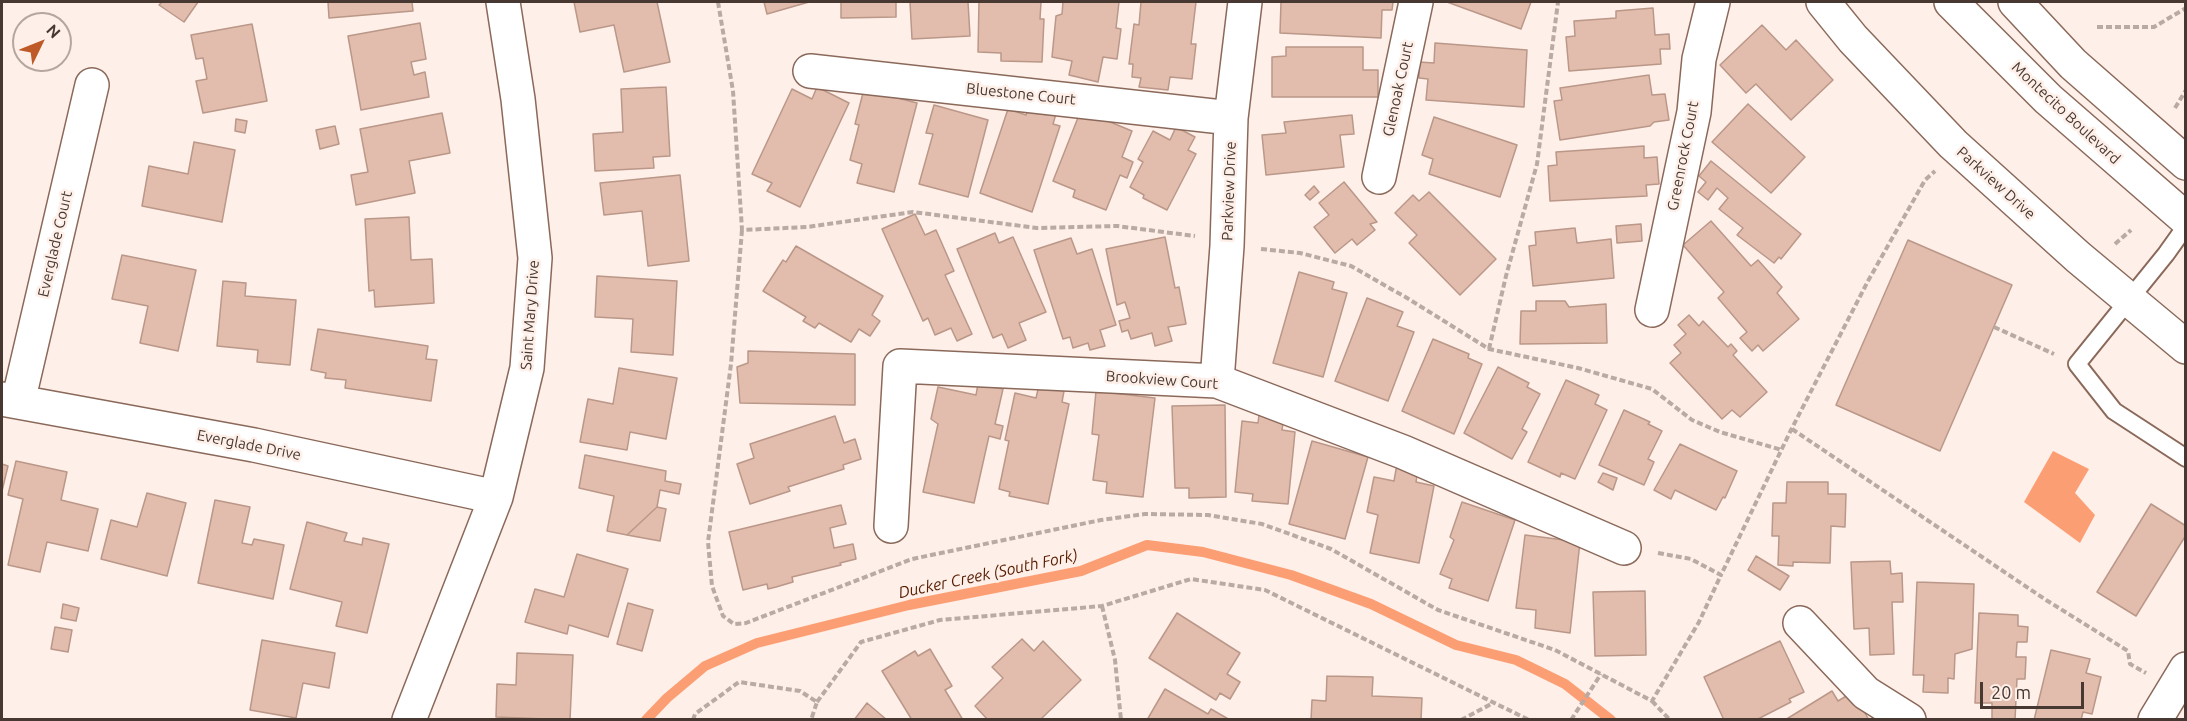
<!DOCTYPE html>
<html>
<head>
<meta charset="utf-8">
<style>
	body { margin:0 }
	#map { position:relative; width:2187px; height:721px; overflow:hidden; background:#feefe8; font-family:Ubuntu,sans-serif }
	canvas { display:block }
	.frame { position:absolute; inset:0; border:3px solid #473832; pointer-events:none }
	.north { position:absolute; left:12px; top:12px; width:60px; height:60px; box-sizing:border-box; background:#feefe8; border:2px solid #b5a69f; border-radius:50%; rotate:47deg; font-size:16px; font-weight:700; line-height:24px; text-align:center; color:#473832 }
	.north::after { content:''; display:block; margin:auto; width:21px; height:27px; background:#be5928; clip-path:polygon(50% 0,100% 100%,50% 72%,0 100%) }
	.scale { position:absolute; left:1980px; top:682px; width:104px; height:27px; box-sizing:border-box; border:3px solid #473832; border-top:0; padding-left:8px; font-size:18px; line-height:21px; white-space:nowrap; color:#473832; -webkit-text-stroke:4px #feefe8; paint-order:stroke }
</style>
</head>
<body>
<div id="map">
<canvas width="2187" height="721"></canvas>
<div class="frame"></div>
<div class="north">N</div>
<div class="scale">20 m</div>
</div>
<script>
const g = document.querySelector('canvas').getContext('2d');
g.lineJoin = 'round';
function fill(path, color) {
  g.fillStyle = color;
  g.fill(path, 'evenodd');
}
function poly(rows) {
  const path = new Path2D();
  for (const r of rows) {
    path.moveTo(r[0], r[1]);
    for (let i = 2; i < r.length; i += 2) path.lineTo(r[i], r[i + 1]);
  }
  return path;
}
function stroke(path, color, width, dash) {
  g.strokeStyle = color;
  g.lineWidth = width;
  g.lineCap = dash ? 'butt' : 'round';
  g.setLineDash(dash || []);
  g.stroke(path);
}
function write(font, color, halo, rows, align = 'center') {
  g.font = font + ' Ubuntu,sans-serif';
  g.lineWidth = 5;
  g.setLineDash([]);
  g.textBaseline = 'middle';
  g.strokeStyle = halo;
  g.fillStyle = color;
  for (const [text, x, y, turn = 0] of rows) {
    g.save();
    g.translate(x, y);
    g.rotate((+turn || 0) * Math.PI / 180);
    g.textAlign = isNaN(turn) ? turn : align;
    if (halo) g.strokeText(text, 0, 0);
    g.fillText(text, 0, 0);
    g.restore();
  }
}
const water = poly([
	[2053,451,2089,469,2075,493,2095,515,2080,543,2024,502]
]);
const stream = poly([
	[646,720,667,698,705,666,757,643,909,605,1081,571,1147,545,1203,552,1291,575,1371,604,1456,645,1516,660,1565,684,1611,720]
]);
const building = poly([
	[162,2,198,2,184,22,159,5,162,2],
	[328,2,412,2,413,11,329,18,328,2],
	[574,2,657,2,670,62,624,72,614,25,580,32,574,2],
	[764,2,809,2,767,14,764,2],
	[832,2,896,2,896,17,841,18,841,2,832,2],
	[910,2,968,2,970,36,912,39,910,2],
	[979,2,1041,2,1040,19,1044,19,1042,62,1001,61,1001,53,978,52,979,2],
	[1063,2,1119,2,1116,28,1121,29,1117,59,1103,57,1098,82,1069,75,1072,61,1052,57,1056,16,1062,14,1063,2],
	[1141,2,1196,2,1191,44,1196,44,1192,79,1170,77,1168,90,1139,87,1141,78,1132,77,1133,64,1129,64,1134,24,1139,25,1141,2],
	[1281,2,1393,2,1392,10,1382,10,1381,38,1280,33,1281,2],
	[1447,2,1531,2,1521,29,1447,2],
	[1653,8,1655,35,1669,34,1670,49,1660,49,1661,64,1569,71,1566,37,1575,36,1574,21,1616,18,1616,11,1653,8],
	[420,23,426,59,411,62,414,75,425,72,429,97,361,110,348,36,420,23],
	[252,24,267,101,203,113,196,81,207,79,203,58,196,59,191,35,252,24],
	[1762,25,1786,50,1796,40,1833,80,1791,120,1756,84,1746,93,1720,65,1762,25],
	[1435,43,1527,50,1524,107,1426,100,1428,79,1419,78,1419,62,1434,63,1435,43],
	[1286,47,1363,47,1363,70,1378,70,1378,97,1272,97,1272,57,1286,56,1286,47],
	[1649,75,1652,95,1665,94,1669,120,1654,122,1650,126,1560,140,1554,101,1562,100,1560,88,1649,75],
	[666,87,670,156,653,157,654,168,595,171,593,134,623,132,621,89,666,87],
	[817,87,849,103,800,207,767,191,772,183,752,174,792,89,812,99,817,87],
	[864,89,917,103,894,192,857,183,862,164,850,160,859,125,855,124,864,89],
	[1748,104,1805,157,1771,193,1712,142,1748,104],
	[934,105,988,120,968,197,919,184,933,134,926,133,934,105],
	[1029,105,1056,114,1053,124,1060,126,1032,212,980,193,1008,109,1026,115,1029,105],
	[1081,110,1132,131,1122,157,1133,162,1127,178,1120,175,1106,210,1073,197,1075,190,1053,181,1081,110],
	[442,113,450,153,409,161,415,193,356,205,351,175,368,172,360,129,442,113],
	[1352,115,1354,134,1340,135,1344,167,1266,175,1262,135,1286,133,1284,122,1352,115],
	[1434,117,1517,145,1500,197,1429,174,1433,159,1422,155,1434,117],
	[236,119,247,121,245,133,235,131,236,119],
	[335,126,339,144,320,149,316,130,335,126],
	[1176,127,1195,137,1188,150,1196,154,1167,210,1143,198,1144,195,1130,187,1143,162,1138,159,1153,131,1170,140,1176,127],
	[194,142,235,150,222,222,142,206,149,166,188,174,194,142],
	[1644,146,1644,158,1657,157,1659,184,1646,185,1647,196,1550,201,1548,166,1557,165,1556,152,1644,146],
	[1711,161,1801,234,1781,259,1779,257,1774,263,1737,235,1743,228,1719,209,1728,198,1717,188,1708,200,1698,192,1706,182,1699,176,1711,161],
	[680,175,689,261,648,266,642,211,604,215,600,183,680,175],
	[1344,182,1377,222,1370,224,1375,230,1357,245,1352,239,1335,253,1314,227,1329,215,1319,203,1344,182],
	[1314,186,1319,192,1310,200,1305,195,1314,186],
	[1429,192,1496,259,1460,295,1409,243,1417,235,1395,213,1413,195,1419,201,1429,192],
	[915,214,925,235,936,230,954,271,945,275,972,334,957,341,951,328,935,335,928,318,923,321,882,229,915,214],
	[409,217,411,260,432,259,434,303,375,307,374,290,369,291,365,219,409,217],
	[1711,221,1751,266,1758,260,1782,287,1777,293,1799,319,1763,351,1758,345,1752,351,1740,338,1747,332,1718,298,1724,292,1683,245,1711,221],
	[1641,224,1642,241,1617,243,1616,226,1641,224],
	[1575,228,1577,243,1611,239,1614,278,1533,286,1529,246,1536,245,1535,232,1575,228],
	[995,233,999,243,1013,237,1046,312,1019,323,1026,340,1008,348,1002,334,993,338,957,249,995,233],
	[1165,237,1175,288,1179,287,1186,324,1168,327,1172,341,1155,346,1152,333,1131,339,1128,330,1122,332,1119,321,1130,318,1125,302,1117,305,1106,249,1165,237],
	[1071,238,1077,254,1092,249,1116,325,1100,330,1105,346,1090,350,1088,343,1073,348,1070,337,1063,339,1034,250,1071,238],
	[1908,240,2012,285,1940,451,1836,405,1908,240],
	[796,246,883,296,872,315,880,321,870,336,859,329,851,342,819,323,815,328,803,321,806,317,763,291,783,260,786,262,796,246],
	[122,255,196,270,178,351,140,343,148,306,112,299,122,255],
	[1299,272,1334,282,1332,289,1347,293,1323,377,1273,363,1299,272],
	[597,276,677,281,673,355,631,352,633,319,595,317,597,276],
	[223,281,246,283,245,296,296,300,290,365,257,362,258,350,217,346,223,281],
	[1367,298,1403,312,1397,326,1414,332,1388,401,1335,381,1367,298],
	[1536,301,1565,301,1569,307,1606,304,1607,343,1520,344,1521,311,1536,311,1536,301],
	[1689,315,1699,326,1703,321,1728,347,1731,344,1737,351,1733,355,1767,392,1740,417,1732,410,1722,419,1670,363,1681,353,1674,345,1686,334,1678,325,1689,315],
	[318,329,428,346,426,359,437,360,431,401,345,388,346,380,325,378,326,373,311,370,318,329],
	[1433,339,1469,354,1468,358,1482,364,1454,434,1402,411,1433,339],
	[748,351,855,354,855,405,740,403,737,367,748,363,748,351],
	[1498,367,1529,383,1527,387,1540,394,1522,429,1527,432,1512,459,1464,433,1498,367],
	[619,368,677,378,666,439,630,432,627,450,580,442,588,399,613,404,619,368],
	[1566,380,1599,395,1595,404,1607,410,1575,479,1561,473,1560,477,1528,462,1566,380],
	[978,384,1003,389,995,424,1003,426,1000,439,989,436,974,503,923,492,938,424,931,419,938,387,976,395,978,384],
	[1039,385,1064,391,1062,402,1069,404,1048,504,1009,496,1010,492,999,489,1009,441,1005,440,1015,393,1036,398,1039,385],
	[1096,391,1155,398,1143,497,1106,493,1107,482,1093,480,1099,435,1092,434,1096,391],
	[1225,405,1226,497,1189,498,1189,488,1175,488,1172,406,1225,405],
	[1624,410,1650,422,1648,424,1662,431,1648,459,1654,462,1644,485,1599,465,1624,410],
	[1259,415,1284,417,1282,430,1295,432,1288,504,1252,501,1253,494,1235,492,1242,421,1258,423,1259,415],
	[835,416,844,443,855,439,861,459,843,465,844,469,788,487,790,491,750,504,737,464,754,458,750,444,835,416],
	[1312,441,1368,457,1345,539,1289,524,1312,441],
	[1680,444,1737,471,1725,498,1723,497,1716,510,1675,490,1671,499,1654,490,1680,444],
	[585,455,666,471,665,481,681,484,679,494,660,490,657,507,627,535,607,531,614,496,579,488,585,455],
	[16,461,67,472,61,500,98,509,88,551,47,542,40,572,8,565,23,499,8,495,16,461],
	[2,464,8,466,2,491,2,464],
	[1397,464,1418,469,1416,482,1434,486,1419,563,1370,553,1378,515,1367,512,1374,477,1394,481,1397,464],
	[1603,473,1617,478,1613,490,1598,482,1603,473],
	[1787,482,1828,482,1828,494,1846,494,1845,527,1831,526,1830,563,1793,562,1793,566,1778,565,1779,536,1772,536,1773,503,1786,503,1787,482],
	[147,493,186,503,167,576,101,559,111,520,137,527,147,493],
	[215,500,250,507,242,543,252,545,254,539,284,545,273,599,198,583,215,500],
	[1462,502,1515,520,1488,601,1449,588,1452,579,1440,574,1454,540,1450,537,1462,502],
	[2151,504,2186,526,2186,535,2136,616,2097,592,2151,504],
	[841,505,846,524,830,528,834,548,853,544,856,559,840,563,841,565,792,577,793,582,776,587,768,589,767,584,743,590,729,532,841,505],
	[657,507,666,509,660,541,627,535,657,507],
	[307,522,347,533,344,541,362,545,363,538,389,544,367,633,336,626,342,602,290,589,307,522],
	[1525,535,1580,542,1570,633,1535,628,1536,610,1516,608,1525,535],
	[577,554,628,569,608,637,569,625,567,634,525,622,535,589,564,597,577,554],
	[1756,556,1789,576,1780,590,1748,570,1756,556],
	[1890,561,1891,574,1902,573,1903,602,1892,602,1894,654,1870,655,1869,628,1854,629,1851,562,1890,561],
	[1917,582,1974,584,1972,649,1955,654,1954,679,1948,678,1948,693,1923,692,1924,675,1913,675,1917,582],
	[1645,591,1646,655,1595,656,1593,592,1645,591],
	[628,603,653,610,642,651,617,644,628,603],
	[63,604,79,608,76,621,61,618,63,604],
	[1177,613,1240,653,1227,674,1240,682,1230,699,1220,693,1216,700,1149,658,1177,613],
	[1979,613,2018,615,2018,626,2028,627,2027,642,2017,642,2016,657,2026,657,2025,679,2017,679,2015,720,1992,720,1992,703,1975,703,1979,613],
	[55,627,72,630,68,652,51,649,55,627],
	[1022,639,1034,651,1043,641,1081,680,1040,720,988,720,975,706,1003,678,992,667,1022,639],
	[262,640,335,653,329,688,303,683,296,718,250,710,262,640],
	[1780,641,1804,692,1789,699,1791,702,1756,720,1724,720,1704,677,1780,641],
	[930,649,952,686,945,690,963,720,912,720,882,671,915,651,918,656,930,649],
	[2051,650,2090,659,2086,673,2101,677,2092,714,2083,712,2081,720,2034,720,2051,650],
	[517,653,573,655,570,720,496,717,497,684,516,685,517,653],
	[1327,676,1373,677,1372,696,1422,698,1421,720,1311,720,1312,700,1326,701,1327,676],
	[1165,689,1208,714,1211,709,1230,720,1147,720,1165,689],
	[1832,691,1838,701,1853,692,1869,720,1785,720,1832,691],
	[867,703,887,720,854,720,867,703]
]);
const path = poly([
	[718,2,733,91,742,230,807,227,913,212,1037,228,1117,226,1195,236],
	[2097,27,2154,27,2186,8],
	[2175,108,2186,90],
	[742,230,731,364,708,542,712,586,723,616,734,624,746,623,912,559,1101,520,1145,514,1208,515,1262,524,1331,549,1438,610,1555,650,1652,701,1699,622,1721,575],
	[2115,244,2131,230],
	[1261,249,1300,253,1351,266,1407,298,1489,349,1578,368,1652,389,1692,420,1720,432,1782,450],
	[1994,327,2054,354],
	[1489,349,1506,276,1537,164,1558,2],
	[1792,429,2046,600,2128,651,2130,664,2146,673],
	[1658,553,1691,559,1721,575,1790,432,1868,281,1925,180,1935,171],
	[1102,606,1115,660,1121,720],
	[1652,701,1670,720],
	[817,702,861,642,940,620,1102,606,1191,579,1265,590,1529,720],
	[693,720,695,714,739,682,800,691,817,702,811,720],
	[1461,720,1495,702],
	[1571,720,1601,674]
]);
const service = poly([
	[2186,226,2166,254,2077,364,2114,411,2186,458]
]);
const minor = poly([
	[1823,2,1853,39,1953,144,2078,257,2186,347],
	[810,71,1231,118],
	[1379,177,1416,2],
	[1652,310,1694,112,1699,59,1713,2],
	[1217,381,1227,246,1231,118,1245,2],
	[2,399,254,445,496,497],
	[18,402,92,85],
	[891,526,900,366,1217,381,1403,452,1624,548],
	[1800,623,1866,693,1909,720],
	[409,720,496,497,527,368,535,258,518,99,503,2],
	[2155,720,2186,669]
]);
const secondary = poly([
	[1951,2,2048,99,2186,219],
	[2015,2,2073,64,2186,163]
]);
const streetNames = [
	["Glenoak Court",1398,89,-78],
	["Bluestone Court",1021,94,6],
	["Montecito Boulevard",2066,113,43],
	["Greenrock Court",1683,156,-79],
	["Parkview Drive",1996,183,42],
	["Parkview Drive",1229,191,-88],
	["Everglade Court",55,244,-77],
	["Saint Mary Drive",530,315,-86],
	["Brookview Court",1162,380,4],
	["Everglade Drive",249,445,11]
];
const waterNames = [
	["Ducker Creek (South Fork)",988,574,-12]
];
fill(water, '#fc9e74');
stroke(stream, '#fc9e74', 10);
fill(building, '#e2bdad');
stroke(building, '#ba9788', 1.5);
stroke(service, '#8a695a', 20);
stroke(minor, '#8a695a', 36);
stroke(secondary, '#8a695a', 36);
stroke(path, '#b9aaa3', 4, [6, 3]);
stroke(service, '#fff', 16);
stroke(minor, '#fff', 33);
stroke(secondary, '#fff', 33);
write('15px', '#473832', '#feefe8', streetNames);
write('italic 16px', '#551c00', '#feefe8', waterNames);
</script>
</body>
</html>
